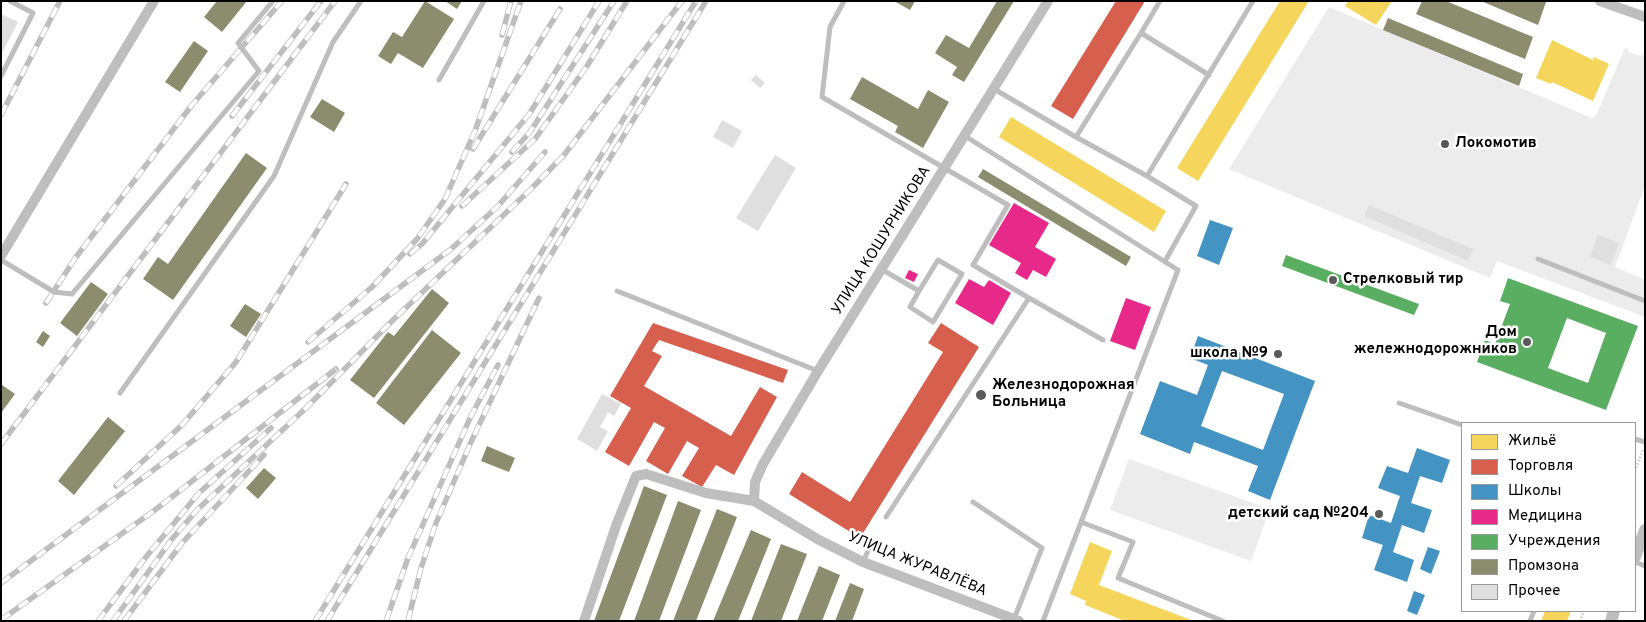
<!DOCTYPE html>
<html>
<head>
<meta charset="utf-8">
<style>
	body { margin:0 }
	#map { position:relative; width:1646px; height:622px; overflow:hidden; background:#fff; font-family:Overpass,sans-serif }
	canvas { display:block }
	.frame { position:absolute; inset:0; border:2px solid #000; pointer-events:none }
	.legend { position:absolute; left:1461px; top:422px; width:175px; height:190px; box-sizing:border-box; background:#fff; border:1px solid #999; margin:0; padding:6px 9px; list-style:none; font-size:15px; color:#000 }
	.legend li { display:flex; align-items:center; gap:10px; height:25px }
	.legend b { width:25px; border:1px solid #999 }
</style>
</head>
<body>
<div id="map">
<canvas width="1646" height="622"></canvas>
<div class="frame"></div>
<ul class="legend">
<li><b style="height:14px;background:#f6d55c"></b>Жильё</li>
<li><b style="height:14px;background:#d6604d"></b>Торговля</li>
<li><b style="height:14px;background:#4393c3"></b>Школы</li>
<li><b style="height:14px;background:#e7298a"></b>Медицина</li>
<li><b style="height:14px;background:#5aae61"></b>Учреждения</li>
<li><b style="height:14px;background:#8c8c6e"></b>Промзона</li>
<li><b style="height:14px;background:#dfdfdf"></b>Прочее</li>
</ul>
</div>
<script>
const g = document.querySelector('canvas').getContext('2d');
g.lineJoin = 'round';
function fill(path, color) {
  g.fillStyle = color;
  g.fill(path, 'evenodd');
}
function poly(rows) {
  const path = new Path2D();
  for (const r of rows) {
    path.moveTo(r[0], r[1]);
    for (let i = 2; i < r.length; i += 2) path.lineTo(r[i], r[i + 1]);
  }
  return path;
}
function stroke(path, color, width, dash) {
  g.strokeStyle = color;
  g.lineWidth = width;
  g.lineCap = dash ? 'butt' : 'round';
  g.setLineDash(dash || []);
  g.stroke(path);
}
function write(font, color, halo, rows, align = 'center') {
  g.font = font + ' Overpass,sans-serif';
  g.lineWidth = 5;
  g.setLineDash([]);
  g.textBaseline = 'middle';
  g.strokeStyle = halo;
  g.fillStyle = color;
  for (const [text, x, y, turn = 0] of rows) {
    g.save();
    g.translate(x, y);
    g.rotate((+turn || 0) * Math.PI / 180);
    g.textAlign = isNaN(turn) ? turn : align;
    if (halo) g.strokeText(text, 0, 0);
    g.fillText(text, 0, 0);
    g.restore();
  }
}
const green = poly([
	[1329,7,1592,118,1596,116,1625,48,1628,49,1628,52,1641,56,1642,54,1645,55,1645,186,1615,267,1645,280,1645,317,1497,261,1490,278,1229,169],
	[1129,459,1270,509,1251,561,1110,510]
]);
const homes = poly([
	[1280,1,1309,1,1198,181,1177,168],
	[1348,1,1392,1,1376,25,1345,6],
	[1552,40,1593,60,1594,57,1609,64,1593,101,1552,82,1551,84,1536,78],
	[1011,117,1166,211,1154,232,999,137],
	[1090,542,1112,551,1099,585,1194,621,1125,621,1085,605,1086,601,1070,594],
	[1545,611,1571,611,1567,621,1541,621]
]);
const shops = poly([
	[1116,1,1145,1,1073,119,1051,106],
	[653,323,788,370,783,383,659,340,652,351,662,356,644,386,731,436,760,387,777,397,734,475,716,465,702,487,682,476,699,448,687,441,668,474,646,461,665,428,654,422,629,466,605,452,631,408,610,396],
	[941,323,979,347,860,538,789,494,802,472,850,502,943,352,928,343]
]);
const schools = poly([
	[1210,220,1233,228,1219,265,1197,256],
	[1198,336,1315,381,1270,500,1248,491,1258,466,1194,442,1190,454,1140,434,1160,381,1197,395,1208,365,1190,358],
	[1222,371,1284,394,1263,450,1201,426],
	[1417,448,1450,460,1442,483,1420,476,1411,503,1432,510,1424,533,1402,525,1393,552,1414,560,1407,582,1374,570,1383,545,1362,538,1369,515,1391,523,1400,496,1378,488,1387,466,1408,473],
	[1428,547,1440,551,1431,574,1420,569],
	[1414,591,1425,595,1417,615,1407,611]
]);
const health = poly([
	[1014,203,1049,223,1035,247,1056,259,1046,277,1033,270,1027,280,1015,273,1021,263,989,245],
	[909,270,918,274,914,282,905,278],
	[969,279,984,287,989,280,1011,293,993,325,955,303],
	[1126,298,1151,307,1135,350,1110,341]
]);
const public = poly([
	[1286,255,1419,304,1414,315,1282,266],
	[1508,278,1638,326,1606,410,1477,362,1485,340,1495,344,1510,304,1500,301],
	[1567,318,1606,333,1588,383,1548,368]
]);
const industry = poly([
	[217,1,247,1,222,32,204,17],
	[425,1,454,19,423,68,398,53,391,64,378,56,393,32,402,37],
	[445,1,462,1,457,9],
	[894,1,915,1,910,10],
	[997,1,1014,1,964,82,952,75,957,67,935,53,946,35,969,48],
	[1422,1,1446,1,1533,37,1525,59,1416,14],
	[1481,1,1544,1,1546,2,1538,25],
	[1388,18,1523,74,1519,86,1383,30],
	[194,41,208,51,180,92,165,82],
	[862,77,918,109,928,90,949,102,923,148,895,132,898,126,850,99],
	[322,99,345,113,334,132,310,117],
	[246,153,267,168,173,300,143,279,158,257,168,264],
	[983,169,1131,257,1126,266,978,177],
	[91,282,108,294,77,336,60,323],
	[432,289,449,303,374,398,350,380,388,332,394,336],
	[245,304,261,314,246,337,230,326],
	[432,330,461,353,404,425,376,403],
	[43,331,50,336,43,347,36,342],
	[2,385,15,394,1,413,1,386],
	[108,417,125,431,74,495,58,481],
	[487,446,515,458,509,472,481,461],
	[264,468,276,478,258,499,246,488],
	[644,486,667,495,619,621,594,621],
	[678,501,701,510,659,621,634,621],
	[717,509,737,517,696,621,673,621],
	[751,530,771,539,738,621,713,621],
	[781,544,807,554,781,621,751,621],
	[819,566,840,575,822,621,797,621],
	[850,583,864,589,852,621,835,621]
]);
const building = poly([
	[1,14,18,22,1,55],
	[756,75,765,83,760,88,751,80],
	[722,120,742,131,733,148,713,137],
	[775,155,796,168,758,231,736,218],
	[1369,205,1473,249,1468,261,1364,216],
	[1598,235,1619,243,1611,265,1590,257],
	[602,394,621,404,614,416,608,412,600,427,608,431,597,451,577,439]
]);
const path = poly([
	[1635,471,1643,449],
	[1580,621,1584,611]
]);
const service = poly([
	[844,1,830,27,822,97,1008,205,973,265,1029,298,886,517],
	[1141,33,1160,1],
	[1,76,33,13,10,1],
	[439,80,484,1],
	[994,89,1076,137,1141,33,1209,75],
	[965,136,1178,270,1043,621],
	[1076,137,1147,176],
	[1538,259,1645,301],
	[1,260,54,292,72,294,259,71,238,43,273,1],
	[1165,261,1196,206,1147,176,1253,1],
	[881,269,919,291,910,307,933,322,962,274,938,260,919,291],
	[617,291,818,371],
	[1029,298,1103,340],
	[120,393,274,176,333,42,361,1],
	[1399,403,1462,425],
	[1635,439,1645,442],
	[973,502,1042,548,1014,619],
	[1081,522,1133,542,1118,578,1223,621],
	[863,562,873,540],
	[1635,562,1645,566],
	[1530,621,1534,611]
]);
const minor = poly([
	[1600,1,1645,17],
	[1,256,154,1],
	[754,501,755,482,763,464,818,371,1048,1],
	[584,621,617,523,636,476,646,474,706,493,754,501,819,540,863,562,1019,621]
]);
const tertiary = poly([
	[1635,557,1645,530],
	[1611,621,1614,611]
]);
const rail = poly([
	[502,35,511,1],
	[1,115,60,1],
	[232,116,321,1],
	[473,149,560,9],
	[512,152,530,132,614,1],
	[462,206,535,139,587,66,627,1],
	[410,254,422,244,530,113,599,1],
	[46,303,76,257,192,105,282,1],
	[308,342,372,287,417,239,445,199,475,131,521,1],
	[1,444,335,1],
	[116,486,182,425,236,362,346,184],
	[1,583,450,250,497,207,545,152],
	[1,620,155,510,336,369],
	[98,621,146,557,199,493,271,428],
	[113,621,172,539,197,510,306,408,393,320,531,189,564,155,682,1],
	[124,621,182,543,264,455],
	[315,621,696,1],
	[327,621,706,1],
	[386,621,408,558,471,416,498,365],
	[408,621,421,568,436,523,471,442,539,298]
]);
const markers = [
	[1445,144,5,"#595959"],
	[1333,280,5,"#595959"],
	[1527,342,5,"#595959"],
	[1278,354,5,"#595959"],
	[981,395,6,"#595959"],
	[1379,514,5,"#595959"]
];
const poiNames = [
	["Локомотив",1455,144],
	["Стрелковый тир",1343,280],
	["Дом",1517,333,"right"],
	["жележнодорожников",1517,350,"right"],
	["школа №9",1268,354,"right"],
	["Железнодорожная",992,386],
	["Больница",992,403],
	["детский сад №204",1369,514,"right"]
];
const streetNames = [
	["УЛИЦА КОШУРНИКОВА",882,241,-58],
	["УЛИЦА ЖУРАВЛЁВА",917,565,22]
];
fill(green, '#ececec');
fill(homes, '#f6d55c');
fill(shops, '#d6604d');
fill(schools, '#4393c3');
fill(health, '#e7298a');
fill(public, '#5aae61');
fill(industry, '#8c8c6e');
fill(building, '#dfdfdf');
stroke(path, '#b9b9b9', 2.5, [1, 2.5]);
stroke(service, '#bebebe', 5);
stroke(minor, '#bebebe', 10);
stroke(tertiary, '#bebebe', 12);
stroke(rail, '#bebebe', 5.5);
stroke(rail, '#fff', 4, [11]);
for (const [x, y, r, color] of markers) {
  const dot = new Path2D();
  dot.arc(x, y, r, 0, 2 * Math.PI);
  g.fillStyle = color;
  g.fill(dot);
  stroke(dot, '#fff', 2);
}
write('bold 15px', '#000', '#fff', poiNames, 'left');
write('15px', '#000', '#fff', streetNames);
</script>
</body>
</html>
